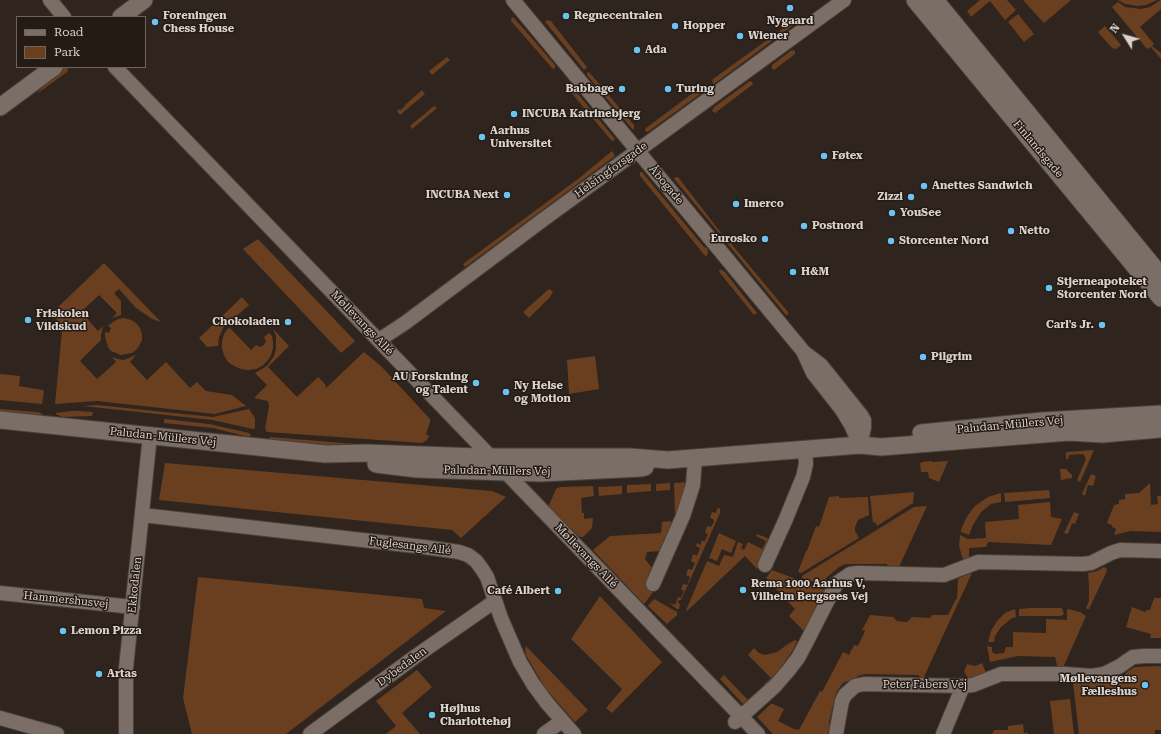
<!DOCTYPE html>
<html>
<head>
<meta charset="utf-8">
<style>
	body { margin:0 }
	#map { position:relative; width:1161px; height:734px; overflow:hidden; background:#2f251e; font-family:"Roboto Serif",serif }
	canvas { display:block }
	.legend { position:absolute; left:16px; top:16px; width:130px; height:52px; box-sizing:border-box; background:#251b15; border:1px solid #6d645f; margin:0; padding:5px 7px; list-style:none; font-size:12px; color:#d9d2cd }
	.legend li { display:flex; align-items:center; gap:8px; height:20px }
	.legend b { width:20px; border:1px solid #6d645f }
	.north { position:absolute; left:1105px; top:16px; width:40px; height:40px; -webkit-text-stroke:3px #251b15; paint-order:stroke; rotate:307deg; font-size:11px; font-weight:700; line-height:16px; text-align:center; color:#d9d2cd }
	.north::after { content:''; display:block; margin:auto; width:14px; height:18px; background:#d9d2cd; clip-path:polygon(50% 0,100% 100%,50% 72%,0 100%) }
</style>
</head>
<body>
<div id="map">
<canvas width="1161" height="734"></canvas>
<ul class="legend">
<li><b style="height:5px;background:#7b6e66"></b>Road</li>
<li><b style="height:11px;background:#6a3f20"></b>Park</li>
</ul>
<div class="north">N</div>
</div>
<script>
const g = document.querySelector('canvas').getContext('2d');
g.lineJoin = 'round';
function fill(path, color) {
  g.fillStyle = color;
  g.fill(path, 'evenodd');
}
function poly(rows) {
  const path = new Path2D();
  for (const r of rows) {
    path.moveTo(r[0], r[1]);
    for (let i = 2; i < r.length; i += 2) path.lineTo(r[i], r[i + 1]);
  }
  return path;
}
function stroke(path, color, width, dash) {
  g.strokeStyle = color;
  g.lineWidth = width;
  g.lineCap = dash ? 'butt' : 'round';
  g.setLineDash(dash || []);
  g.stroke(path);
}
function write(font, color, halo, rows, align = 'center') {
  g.font = font + ' "Roboto Serif",serif';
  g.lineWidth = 3;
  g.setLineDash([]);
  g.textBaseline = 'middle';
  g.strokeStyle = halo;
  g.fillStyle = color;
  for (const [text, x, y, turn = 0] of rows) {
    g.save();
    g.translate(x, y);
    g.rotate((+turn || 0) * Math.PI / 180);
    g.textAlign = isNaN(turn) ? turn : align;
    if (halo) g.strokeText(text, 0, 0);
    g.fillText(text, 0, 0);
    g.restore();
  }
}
const green = poly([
	[980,0,1007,0,1016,10,1005,20,990,1,971,17,967,11],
	[1023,0,1071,0,1044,23],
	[1118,0,1157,0,1146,5,1138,6,1125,4],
	[1161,0,1161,9,1140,27,1154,44,1152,46,1161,53,1161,59,1151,47,1147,49,1112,7,1118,2,1125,7,1141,9,1150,7],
	[1018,14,1034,34,1024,42,1008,22],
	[512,17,514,18,523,28,555,65,555,68,554,69,552,68,511,21],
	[547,20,551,21,586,66,587,68,584,70,547,24,545,22],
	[792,22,793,24,792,26,714,84,712,82,713,79],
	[1105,26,1121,45,1116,49,1112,48,1098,32],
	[792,50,795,51,795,54,774,70,772,68,772,65],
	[447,57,450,60,432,75,429,71],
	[64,67,67,67,68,69,67,72,38,93,38,92,43,87,46,81],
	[589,72,634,125,634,128,633,130,587,75,587,73],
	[750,81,753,83,752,85,715,113,712,111,714,107],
	[566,82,569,83,615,139,614,141,611,140,565,85],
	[703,88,704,89,700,94,649,131,646,132,645,130,646,128,697,90],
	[422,90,425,94,400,115,397,111,399,109,401,110,405,106,405,105],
	[434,106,437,108,412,129,410,126],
	[612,151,615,156,465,267,463,264,578,179],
	[640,172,642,172,704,247,707,248,708,253,706,257,640,176],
	[676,177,678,177,721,233,719,233,675,180,674,178],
	[723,234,788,312,788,315,786,315,722,237,721,235],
	[258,239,355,341,341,353,243,249],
	[104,263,161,322,152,319,136,308,119,289,114,293,121,301,121,315,112,318,117,313,99,295,81,312,98,331,103,326,101,335,101,340,80,361,97,379,116,362,112,357,118,359,124,360,136,355,130,362,147,380,166,362,190,388,197,382,206,391,232,395,246,406,215,414,97,401,55,404,62,331,53,312],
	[720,269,725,272,757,313,754,315,720,273,719,271],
	[549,289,553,291,550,297,529,318,523,312],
	[242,297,249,305,223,328,219,337,218,346,207,347,199,338],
	[124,318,131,320,136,323,140,328,142,334,142,340,139,346,136,350,132,353,121,355,111,351,108,347,105,337,105,332,109,333,111,328,108,326,113,322,118,319],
	[229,327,251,350,256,345,260,347,264,345,266,341,264,337,269,333,272,336,273,342,273,348,271,355,268,360,262,366,256,369,248,370,241,369,234,366,228,362,224,355,222,348,222,341,224,334],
	[273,329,289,346,268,367,297,397,318,377,325,384,326,388,364,352,381,366,430,419,430,422,426,434,429,436,427,440,422,443,267,432,265,429,269,406,268,401,254,398,267,385,255,373,267,366,274,356,276,349,276,336],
	[595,356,599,389,569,394,567,360],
	[0,374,20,376,19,386,43,390,44,391,42,404,0,400],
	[97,405,213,417,249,409,255,418,255,428,253,429,212,420,83,406],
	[0,409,37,412,43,414,39,417,0,413],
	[71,411,79,411,93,412,92,416,62,417,56,414,56,413],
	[165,419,209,424,249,433,251,435,249,437,213,428,164,423,164,420],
	[270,437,355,444,435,448,320,446,268,440],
	[1094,450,1080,482,1077,480,1086,459,1083,454,1069,455,1068,459,1066,459,1066,452],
	[932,461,932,462,948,461,939,482,929,478,928,472,921,472,920,463,921,463,922,462],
	[165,463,492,491,506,497,461,538,452,530,159,500],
	[1060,469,1066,469,1072,475,1072,478,1061,480],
	[1091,474,1096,476,1093,486,1088,485,1085,496,1082,494],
	[689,482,688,486,675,515,674,483],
	[670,483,670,490,656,491,656,484],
	[1150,483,1151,505,1158,504,1157,496,1161,496,1161,532,1131,531,1114,535,1116,529,1112,527,1112,525,1107,523,1114,505,1119,504,1119,500,1125,499,1125,494,1139,493],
	[651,484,651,491,627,493,627,485],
	[593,486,594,496,581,498,582,513,584,513,584,519,593,518,592,528,583,537,580,537,550,509,549,505,556,489,560,487],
	[622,486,622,494,599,496,598,487],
	[1049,490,1050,498,1005,502,1004,493],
	[914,492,913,503,877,526,875,522,873,523,870,496],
	[1001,493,1001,502,991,504,981,512,973,525,969,535,961,532,961,530,964,523,968,515,975,506,988,497],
	[839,496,839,498,868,497,869,515,858,520,855,527,855,531,859,538,801,573,798,572,806,551,807,551,816,526,819,527,829,497],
	[1050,502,1051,517,1062,519,1051,545,988,542,986,547,969,548,969,558,963,560,959,546,960,535,968,539,986,538,985,522,1019,519,1018,505],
	[927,506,899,567,888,569,887,564,846,564,839,567,826,578,826,580,828,583,827,586,802,578,802,576,914,507],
	[720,508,720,513,681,600,679,600,678,603,680,604,679,609,677,609,669,603,675,605,678,597,681,598,684,591,681,589,683,584,687,585,690,577,686,575,688,569,692,570,695,563,691,561,693,554,697,556,700,548,696,546,697,543,700,545,702,541,705,541,708,534,705,533,707,526,711,527,714,522,713,519,710,518,712,512,716,513,717,509],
	[1074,512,1079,514,1075,524,1072,523,1068,534,1064,533],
	[670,521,672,523,660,551,647,552,645,559,653,569,647,588,653,592,644,604,593,550,610,536,661,533,662,522],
	[719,533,736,541,731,553,722,549,717,561,709,558],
	[757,534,767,538,770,542,757,569,745,556,686,612,687,608,707,561,719,566,724,555,733,557,738,542,743,544,741,548,744,550,748,542,762,549,766,541,756,536],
	[1104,567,1106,568,1107,571,1089,609,1087,609,1086,608,1089,601,1089,585,1088,573,1097,571],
	[772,570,825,590,807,628,804,631,789,616,795,609,766,578],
	[970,573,972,573,923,679,918,675,865,674,858,676,855,679,850,682,848,681,843,683,837,691,835,697,829,722,830,728,827,734,773,734,757,717,771,704,773,704,784,709,778,721,796,730,797,729,799,730,820,691,822,692,843,652,849,655,854,645,858,646,865,631,862,630,870,615,893,617,897,621,907,622,912,617,930,618,932,615,948,615,956,599,957,599,958,579],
	[198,577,422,599,424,608,446,611,286,734,192,734,183,698],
	[600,596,662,662,612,713,606,708,622,689,571,639],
	[1154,598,1161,598,1161,638,1150,638,1151,634,1126,627,1132,607,1145,612,1147,610,1150,610],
	[654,599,677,612,677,615,667,624,648,606],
	[1030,608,1062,608,1064,614,1061,616,1019,616,1019,609],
	[1015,609,1016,617,1012,618,1001,627,995,636,994,642,988,642,991,631,997,621,1005,613],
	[1068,609,1080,612,1086,616,1062,670,1058,669,1055,657,1018,656,990,662,987,646,992,647,992,652,995,654,1004,653,1006,647,1013,647,1013,632,1046,633,1046,619,1067,620,1067,610],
	[795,640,797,641,793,650,781,667,765,686,763,685,771,678,748,655,754,648,759,653,765,655,777,652,788,644],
	[526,646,588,710,575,722,545,688,526,655,525,649],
	[982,663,986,673,969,679,964,672,967,664,975,666],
	[1161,666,1161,730,1155,730,1155,734,1079,734,1073,682,1084,679,1109,683,1120,679,1128,671,1135,667],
	[417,670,432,687,402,713,420,734,386,734,396,726,376,701],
	[724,675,748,700,743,704,720,679],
	[1070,699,1074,734,1054,734,1050,701],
	[1023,724,1024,733,1026,733,1026,731,1028,734,992,734,994,730,1008,730,1008,726]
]);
const minor = poly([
	[50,0,64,17],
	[513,0,803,351,813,373,842,410,851,425,860,445],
	[115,67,758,734],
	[379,340,405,323,544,219,844,0],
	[805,353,821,365,861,415,864,420,864,428,860,445],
	[142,515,424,547,459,552,468,555,476,561,482,569,487,577,501,618,520,662,533,684,547,703,574,734],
	[765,565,785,521,803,477,806,464,805,449],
	[653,584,683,516,693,485,695,458],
	[0,593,133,607],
	[0,718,57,734],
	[735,722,775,686,788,671,798,658,806,643,833,590,837,583,850,574,858,573,944,575,978,562,1083,564,1091,563,1111,553,1120,550,1161,551],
	[126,734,126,668,150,435],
	[310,734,416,656,495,601],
	[544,734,562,721],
	[836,734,842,701,845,695,855,686,864,684,963,686,973,685,1001,674,1065,674,1092,676,1104,674,1120,666,1127,661,1133,657,1144,656,1161,656],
	[943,734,963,686]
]);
const tertiary = poly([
	[915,0,1161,298],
	[935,0,1161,276],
	[121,17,144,0],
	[0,107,54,67],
	[0,420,325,454,365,453,479,457,630,457,668,460,860,445,881,447,1069,432,1102,434,1161,429],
	[921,433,1042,421,1161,414],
	[376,464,417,469,506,472,541,473,641,468,645,467]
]);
const markers = [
	[790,8,4,"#6cc3f2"],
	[566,16,4,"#6cc3f2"],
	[155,22,4,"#6cc3f2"],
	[675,26,4,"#6cc3f2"],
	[740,36,4,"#6cc3f2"],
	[637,50,4,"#6cc3f2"],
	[622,89,4,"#6cc3f2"],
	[668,89,4,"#6cc3f2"],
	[514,114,4,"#6cc3f2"],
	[482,137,4,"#6cc3f2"],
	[824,156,4,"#6cc3f2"],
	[924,186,4,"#6cc3f2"],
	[507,195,4,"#6cc3f2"],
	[911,197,4,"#6cc3f2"],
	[736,204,4,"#6cc3f2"],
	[892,213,4,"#6cc3f2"],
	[804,226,4,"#6cc3f2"],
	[1011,231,4,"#6cc3f2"],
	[765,239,4,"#6cc3f2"],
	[891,241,4,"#6cc3f2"],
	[793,272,4,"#6cc3f2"],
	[1049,288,4,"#6cc3f2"],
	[28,320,4,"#6cc3f2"],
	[288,322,4,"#6cc3f2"],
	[1102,325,4,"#6cc3f2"],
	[923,357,4,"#6cc3f2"],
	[476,383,4,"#6cc3f2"],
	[506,392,4,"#6cc3f2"],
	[743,590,4,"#6cc3f2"],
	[558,591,4,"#6cc3f2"],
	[63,631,4,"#6cc3f2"],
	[99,674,4,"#6cc3f2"],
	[1145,685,4,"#6cc3f2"],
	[432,715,4,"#6cc3f2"]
];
const poiNames = [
	["Foreningen",163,16],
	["Chess House",163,29],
	["Regnecentralen",574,16],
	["Nygaard",790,21,"center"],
	["Hopper",683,26],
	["Wiener",748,36],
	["Ada",645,50],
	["Babbage",614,89,"right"],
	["Turing",676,89],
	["INCUBA Katrinebjerg",522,114],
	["Aarhus",490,131],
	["Universitet",490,144],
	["Føtex",832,156],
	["Anettes Sandwich",932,186],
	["INCUBA Next",499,195,"right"],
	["Zizzi",903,197,"right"],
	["Imerco",744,204],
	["YouSee",900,213],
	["Postnord",812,226],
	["Netto",1019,231],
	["Eurosko",757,239,"right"],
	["Storcenter Nord",899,241],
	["H&M",801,272],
	["Stjerneapoteket",1057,282],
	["Storcenter Nord",1057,295],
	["Friskolen",36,314],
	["Vildskud",36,327],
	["Chokoladen",280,322,"right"],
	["Carl's Jr.",1094,325,"right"],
	["Pilgrim",931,357],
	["AU Forskning",468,377,"right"],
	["og Talent",468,390,"right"],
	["Ny Helse",514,386],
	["og Motion",514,399],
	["Rema 1000 Aarhus V,",751,584],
	["Vilhelm Bergsøes Vej",751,597],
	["Café Albert",550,591,"right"],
	["Lemon Pizza",71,631],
	["Artas",107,674],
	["Møllevangens",1137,679,"right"],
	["Fælleshus",1137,692,"right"],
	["Højhus",440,709],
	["Charlottehøj",440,722]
];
const streetNames = [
	["Finlandsgade",1038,149,50],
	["Helsingforsgade",611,170,-36],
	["Åbogade",666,185,50],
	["Møllevangs Allé",362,323,46],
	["Paludan-Müllers Vej",1010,425,-5],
	["Paludan-Müllers Vej",163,437,6],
	["Paludan-Müllers Vej",497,471,1],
	["Fuglesangs Allé",410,546,7],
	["Møllevangs Allé",586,556,46],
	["Ekkodalen",135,585,-84],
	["Hammershusvej",66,600,6],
	["Dybedalen",402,667,-36],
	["Peter Fabers Vej",925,685]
];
fill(green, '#6a3f20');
stroke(minor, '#49413b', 16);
stroke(tertiary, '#49413b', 19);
stroke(minor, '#7b6e66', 14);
stroke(tertiary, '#7b6e66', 17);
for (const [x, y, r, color] of markers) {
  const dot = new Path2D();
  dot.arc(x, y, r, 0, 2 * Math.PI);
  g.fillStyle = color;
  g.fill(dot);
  stroke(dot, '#251b15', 1.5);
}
write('bold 11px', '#d9d2cd', '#251b15', poiNames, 'left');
write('11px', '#d9d2cd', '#251b15', streetNames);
</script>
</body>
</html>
